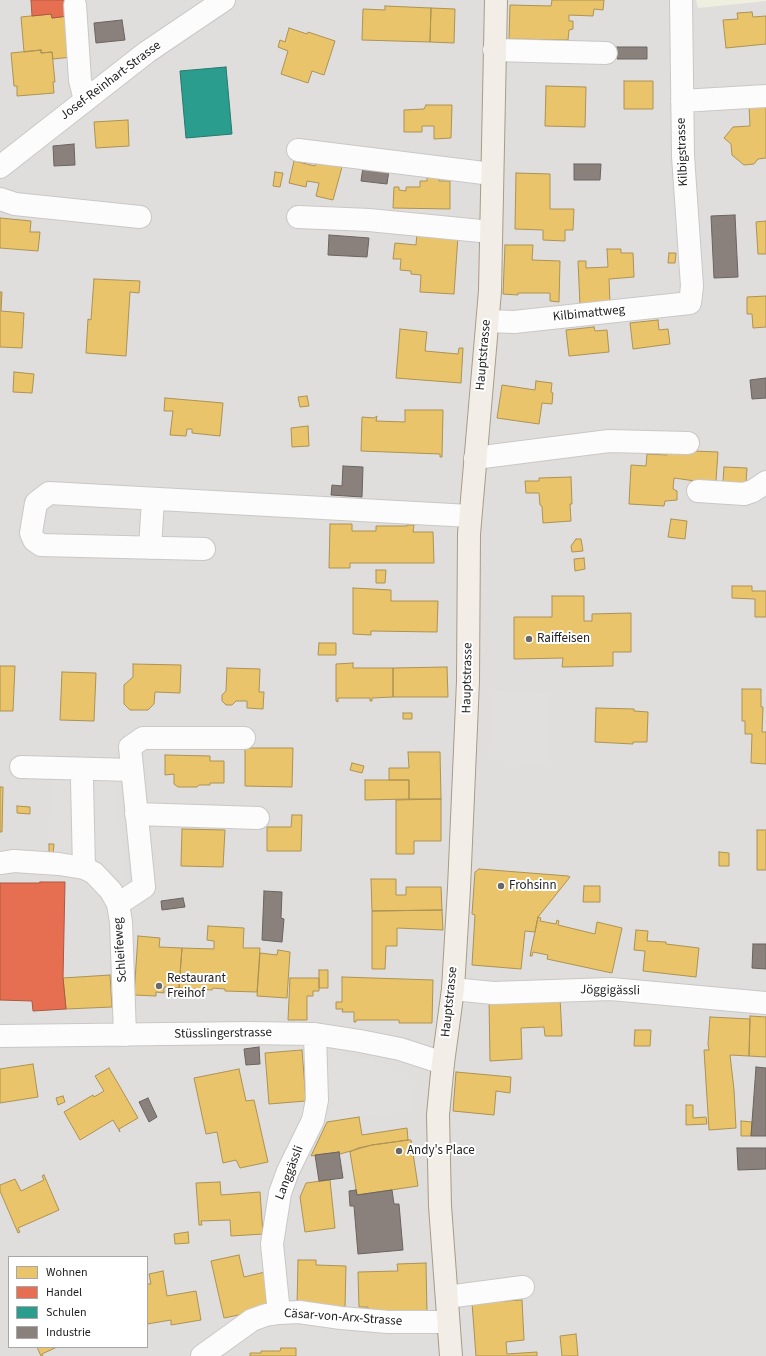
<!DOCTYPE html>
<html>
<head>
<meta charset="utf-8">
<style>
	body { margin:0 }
	#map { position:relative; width:766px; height:1356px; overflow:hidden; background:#f0eeeb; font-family:"Source Sans 3",sans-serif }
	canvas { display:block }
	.legend { position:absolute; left:8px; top:1256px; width:140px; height:92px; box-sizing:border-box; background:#fff; border:1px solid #a7a7a7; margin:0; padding:5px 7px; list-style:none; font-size:12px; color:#222 }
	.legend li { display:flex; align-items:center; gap:8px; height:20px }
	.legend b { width:20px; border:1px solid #a7a7a7 }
</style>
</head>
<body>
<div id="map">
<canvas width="766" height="1356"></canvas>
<ul class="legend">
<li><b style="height:11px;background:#e9c46a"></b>Wohnen</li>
<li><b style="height:11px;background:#e76f51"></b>Handel</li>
<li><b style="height:11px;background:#2a9d8f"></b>Schulen</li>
<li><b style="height:11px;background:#8a817c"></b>Industrie</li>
</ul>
</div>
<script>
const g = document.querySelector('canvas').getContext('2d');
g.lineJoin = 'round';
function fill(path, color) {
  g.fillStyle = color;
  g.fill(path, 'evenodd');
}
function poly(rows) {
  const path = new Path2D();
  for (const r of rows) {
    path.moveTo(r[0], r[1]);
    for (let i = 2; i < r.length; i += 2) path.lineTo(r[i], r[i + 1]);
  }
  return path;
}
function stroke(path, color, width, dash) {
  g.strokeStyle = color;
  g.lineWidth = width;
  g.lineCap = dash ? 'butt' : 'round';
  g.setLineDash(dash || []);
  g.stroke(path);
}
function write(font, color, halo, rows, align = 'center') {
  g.font = font + ' "Source Sans 3",sans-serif';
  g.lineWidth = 4;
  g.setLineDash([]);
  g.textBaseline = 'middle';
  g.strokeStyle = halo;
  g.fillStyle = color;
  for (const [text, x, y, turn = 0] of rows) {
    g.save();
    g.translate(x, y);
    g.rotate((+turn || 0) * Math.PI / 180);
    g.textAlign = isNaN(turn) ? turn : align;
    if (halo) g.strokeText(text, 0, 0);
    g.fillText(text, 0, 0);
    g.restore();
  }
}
const residential = poly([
	[0,0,766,0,766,1356,0,1356],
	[9,1257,147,1257,147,1347,9,1347]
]);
const farmland = poly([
	[696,0,766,0,766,1,698,8]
]);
const parking = poly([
	[492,691,550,693,548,762,488,760],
	[50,774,112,775,128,887,112,870,95,860,48,855],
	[327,1050,388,1065,409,1082,411,1111,323,1121]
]);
const homes = poly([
	[552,0,604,0,603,10,594,9,593,16,569,15,569,21,573,21,573,29,569,30,568,40,509,39,510,5,551,6,552,0],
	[385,6,431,8,430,42,362,40,363,9,385,10,385,6],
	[431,8,455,9,454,43,430,42,431,8],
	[752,12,753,17,766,16,766,44,726,48,723,20,738,19,737,13,752,12],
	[51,14,52,18,68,16,72,57,53,59,52,52,41,53,41,50,24,52,21,17,51,14],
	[289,28,307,34,308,32,335,41,324,75,312,71,308,83,281,74,288,51,278,47,280,40,285,42,289,28],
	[41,50,41,53,52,52,55,82,53,82,54,93,17,96,17,86,14,86,11,53,41,50],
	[624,81,653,81,653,109,624,109,624,81],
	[546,86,586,87,585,127,545,126,546,86],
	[426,105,452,105,451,138,434,139,434,126,422,126,422,132,404,132,404,110,424,109,426,105],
	[766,105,766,158,758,159,754,164,744,165,732,155,731,144,724,138,733,127,750,126,749,106,766,105],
	[128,120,129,146,96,148,94,122,128,120],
	[294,161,315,166,316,162,342,167,333,200,316,196,319,183,307,181,306,187,289,183,294,161],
	[275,172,283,173,280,187,273,186,275,172],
	[516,173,550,174,550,209,574,209,573,230,565,230,565,241,543,240,543,230,515,229,516,173],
	[427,175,439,175,439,181,450,181,450,209,393,208,394,187,399,187,399,190,406,191,406,187,420,187,420,181,427,181,427,175],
	[0,218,31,221,30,232,40,232,38,251,0,248,0,218],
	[766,221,766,254,758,254,756,222,766,221],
	[417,233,458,236,454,294,420,292,421,275,411,274,411,271,400,270,401,259,393,259,395,243,416,245,417,233],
	[505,245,533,245,532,260,560,261,559,302,550,301,550,293,518,293,518,295,503,294,505,245],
	[607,249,621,249,621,253,633,253,634,277,609,279,610,304,580,305,578,261,586,261,586,268,608,267,607,249],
	[669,253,676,253,675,263,668,263,669,253],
	[94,279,140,281,139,293,130,292,126,356,86,353,88,319,91,320,94,279],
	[0,292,2,292,1,311,24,313,22,348,0,347,0,292],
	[766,296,766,327,753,328,752,314,747,314,747,297,766,296],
	[658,320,659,330,668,329,670,344,633,349,630,323,658,320],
	[594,327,595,331,607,330,609,352,569,356,566,330,594,327],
	[400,329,427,332,425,351,458,354,459,348,463,348,461,383,396,378,400,329],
	[14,372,34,374,32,393,13,392,14,372],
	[536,381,552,383,551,392,553,393,552,404,542,403,539,424,497,418,502,385,535,390,536,381],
	[307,396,309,406,300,407,298,397,307,396],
	[165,398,223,403,220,436,192,433,192,429,187,429,186,436,170,435,173,411,164,411,165,398],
	[405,410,443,410,442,457,440,457,440,454,361,451,362,417,374,418,377,416,376,421,405,422,405,410],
	[308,426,309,446,292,447,291,428,308,426],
	[667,450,718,452,716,481,695,481,674,478,673,489,677,491,677,500,665,501,664,506,629,504,631,465,646,466,647,454,667,455,667,450],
	[724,467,747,468,746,483,723,482,724,467],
	[571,477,572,504,570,504,571,521,543,523,542,506,540,505,539,493,526,493,525,481,539,481,539,478,571,477],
	[671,519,687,521,685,539,668,537,671,519],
	[330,524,352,524,352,531,376,531,376,526,407,526,407,525,414,525,413,532,433,532,434,563,350,563,350,568,329,568,330,524],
	[576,539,581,539,583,551,572,552,571,546,576,539],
	[584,558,585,569,575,571,574,559,584,558],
	[376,570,386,570,385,583,376,583,376,570],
	[732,586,752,586,752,591,766,591,766,617,755,617,755,599,732,598,732,586],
	[353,588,391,590,391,601,438,601,437,632,371,631,371,635,353,634,353,588],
	[552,596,584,596,584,621,592,621,592,614,631,613,631,652,613,652,613,666,562,667,563,658,514,659,514,617,552,617,552,596],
	[319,643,336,643,336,655,318,655,319,643],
	[353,663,353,668,393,668,393,697,372,698,372,701,370,701,370,698,338,698,338,702,336,701,336,664,353,663],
	[133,664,181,665,180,693,155,692,154,704,148,710,130,710,124,704,124,685,133,677,133,664],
	[0,666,15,666,13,711,0,711,0,666],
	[447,667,448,697,393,697,393,668,447,667],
	[227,668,260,669,259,692,264,692,263,709,247,708,247,701,236,701,232,705,226,705,222,701,222,695,226,691,227,668],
	[62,672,96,673,94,721,60,720,62,672],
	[742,689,761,689,761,707,763,707,762,732,766,732,766,764,751,763,752,734,745,734,745,721,742,721,742,689],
	[596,708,634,709,634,711,648,712,647,742,633,742,633,744,595,742,596,708],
	[403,713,412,713,412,719,403,719,403,713],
	[245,748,293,748,292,787,245,786,245,748],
	[408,752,440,752,441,799,409,799,409,780,389,780,389,768,409,768,408,752],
	[165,755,210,756,210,761,224,761,224,783,210,783,210,785,199,785,197,787,178,787,174,784,174,774,165,775,165,755],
	[352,763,364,766,362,773,350,770,352,763],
	[365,780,409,780,409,799,365,800,365,780],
	[0,787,3,787,2,832,0,832,0,787],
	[441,799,441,841,414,841,414,854,396,854,396,800,441,799],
	[17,806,30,807,30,814,17,813,17,806],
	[292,815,302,815,301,851,267,851,267,827,291,827,292,815],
	[182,829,225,830,223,867,181,866,182,829],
	[757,830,766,830,766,870,757,870,757,830],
	[49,844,54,844,53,854,49,854,49,844],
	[719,852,729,853,729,866,719,866,719,852],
	[479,869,568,876,570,877,538,917,535,932,525,931,521,969,472,965,475,915,472,914,475,872,479,869],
	[371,879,396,879,396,895,406,895,406,887,441,887,442,910,372,911,371,879],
	[584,886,600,886,600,902,583,902,584,886],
	[442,910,443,930,397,928,397,946,386,946,385,969,372,969,372,911,442,910],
	[538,917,541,918,540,921,556,924,557,920,559,921,558,925,595,934,597,922,622,928,612,973,547,959,548,955,533,952,532,956,530,956,538,917],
	[208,926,244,928,243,948,260,948,257,992,225,991,225,989,213,988,212,990,179,988,182,948,214,949,214,941,207,940,208,926],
	[636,930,648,931,647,941,666,942,666,944,699,948,696,977,643,971,645,951,634,950,636,930],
	[138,936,160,938,159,947,182,948,179,988,164,987,164,993,156,992,156,996,134,995,138,936],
	[278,950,290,952,287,998,257,996,260,953,277,955,278,950],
	[319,970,328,970,328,988,319,988,319,970],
	[110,975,112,1007,66,1009,63,978,110,975],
	[342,977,433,980,432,1023,399,1023,399,1020,356,1020,356,1022,354,1022,354,1012,342,1012,343,1009,336,1009,336,1002,342,1002,342,977],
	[290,978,319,978,319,991,313,991,313,996,307,996,307,1020,288,1020,290,978],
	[560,997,562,1036,545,1036,544,1027,521,1028,522,1059,490,1061,489,998,560,997],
	[750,1016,766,1017,766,1057,749,1056,750,1016],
	[710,1017,750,1019,749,1056,730,1055,734,1090,736,1128,709,1130,704,1050,709,1050,708,1044,710,1017],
	[635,1030,651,1030,650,1046,634,1046,635,1030],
	[302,1050,306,1101,269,1104,265,1053,302,1050],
	[33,1064,38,1097,0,1103,0,1069,33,1064],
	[109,1068,138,1118,119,1129,120,1132,113,1120,80,1140,64,1112,93,1095,94,1097,104,1091,95,1076,109,1068],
	[239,1069,246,1101,254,1100,268,1162,240,1168,236,1160,223,1163,217,1132,206,1134,194,1078,239,1069],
	[456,1072,511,1077,510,1093,496,1091,494,1115,453,1111,456,1072],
	[63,1096,65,1102,58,1105,56,1098,63,1096],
	[686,1105,693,1105,693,1118,706,1117,707,1124,686,1125,686,1105],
	[359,1117,362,1135,407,1128,408,1140,372,1145,340,1154,339,1152,311,1156,327,1122,359,1117],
	[741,1121,752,1122,751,1136,741,1136,741,1121],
	[408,1140,411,1140,418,1186,357,1195,350,1152,358,1148,372,1145,408,1140],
	[44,1175,59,1210,18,1228,20,1232,18,1233,0,1191,0,1185,15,1179,21,1191,44,1180,42,1176,44,1175],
	[330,1180,335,1228,305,1232,300,1197,306,1183,330,1180],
	[220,1182,221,1195,260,1192,263,1234,231,1236,230,1220,201,1221,202,1225,199,1225,196,1183,220,1182],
	[188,1232,189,1243,175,1244,174,1234,188,1232],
	[239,1255,244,1277,265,1272,273,1308,224,1318,211,1261,239,1255],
	[298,1260,316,1260,316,1265,346,1266,345,1307,297,1306,298,1260],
	[426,1263,427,1313,368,1314,368,1307,359,1307,358,1272,398,1271,397,1264,426,1263],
	[163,1271,167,1296,196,1291,201,1320,171,1325,171,1320,147,1324,147,1284,151,1284,149,1274,163,1271],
	[522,1300,524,1340,506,1342,507,1354,537,1352,537,1356,476,1356,472,1303,522,1300],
	[576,1334,578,1356,562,1356,560,1336,576,1334],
	[37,1347,57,1347,42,1354,43,1356,41,1356,37,1347],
	[281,1348,296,1348,296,1356,250,1356,250,1353,261,1353,261,1351,280,1351,281,1348]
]);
const shops = poly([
	[31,0,65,0,68,16,52,18,51,14,32,16,31,0],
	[40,882,65,882,63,978,66,1009,33,1011,32,1001,0,1000,0,883,39,883,40,882]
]);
const schools = poly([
	[226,67,232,134,186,138,180,71,226,67]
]);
const industry = poly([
	[122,20,125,40,96,43,94,23,122,20],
	[617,47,647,47,647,59,617,59,617,47],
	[74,144,75,165,54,166,53,146,74,144],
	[574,164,601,164,600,180,574,180,574,164],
	[363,167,389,170,387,184,361,181,363,167],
	[735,215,738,277,714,278,711,216,735,215],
	[329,235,369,238,367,257,328,255,329,235],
	[766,378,766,398,752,399,750,380,766,378],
	[343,466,363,467,362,497,331,495,332,485,342,486,343,466],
	[264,891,282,892,281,918,284,919,282,942,262,940,264,891],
	[183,898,185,907,162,910,161,901,183,898],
	[753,944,766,944,766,969,752,968,753,944],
	[259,1047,260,1064,246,1065,244,1049,259,1047],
	[756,1067,766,1068,766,1136,751,1136,756,1067],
	[148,1098,157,1117,149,1122,139,1102,148,1098],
	[737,1148,766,1148,766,1169,738,1170,737,1148],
	[339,1152,343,1178,319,1181,315,1155,339,1152],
	[356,1190,357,1195,392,1190,394,1204,399,1204,403,1250,358,1254,354,1206,350,1206,349,1191,356,1190]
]);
const minor = poly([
	[75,5,80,80,85,100],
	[494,50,606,53],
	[682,101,766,96],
	[298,150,492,174],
	[0,167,147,52,224,0],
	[0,199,15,204,140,217],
	[298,217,369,220,491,232],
	[488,321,514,322,690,303,692,286,683,156,681,0],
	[475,458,609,441,688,443],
	[698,491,744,494,753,491,766,482],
	[150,548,153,499],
	[204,549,41,545,34,540,31,533,36,503,49,493,470,516],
	[21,767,132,770],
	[82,781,84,868],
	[136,814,258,818],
	[0,863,14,861,59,864,84,868,94,873,111,891,118,904,121,922,125,1035],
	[118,904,144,887,130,747,143,738,244,738],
	[453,989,493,993,611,989,766,1003],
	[0,1036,249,1033,315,1034,360,1041,400,1049,443,1063],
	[447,1297,523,1287],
	[279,1313,272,1244,280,1193,288,1171,313,1120,317,1100,315,1034],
	[202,1356,252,1320,266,1315,279,1313,299,1312,341,1318,388,1322,448,1322]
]);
const major = poly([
	[451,1356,440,1206,438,1115,443,1063,453,989,459,888,468,681,469,534,490,291,496,0]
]);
const markers = [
	[529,639,4,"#6a6968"],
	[501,886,4,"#6a6968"],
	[159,986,4,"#6a6968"],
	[399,1151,4,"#6a6968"]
];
const streetNames = [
	["Josef-Reinhart-Strasse",111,81,-37],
	["Kilbigstrasse",683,152,-92],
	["Kilbimattweg",589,314,-6],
	["Hauptstrasse",484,355,-85],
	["Hauptstrasse",468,678,-89],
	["Schleifeweg",121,950,-94],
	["Jöggigässli",610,991,1],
	["Hauptstrasse",450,1002,-84],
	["Stüsslingerstrasse",223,1034,-1],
	["Langgässli",290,1173,-69],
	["Cäsar-von-Arx-Strasse",343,1318,4]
];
const poiNames = [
	["Raiffeisen",537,639],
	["Frohsinn",509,886],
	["Restaurant",167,979],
	["Freihof",167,994],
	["Andy's Place",407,1151]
];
fill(residential, '#dfdedc');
fill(farmland, '#efefdf');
fill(parking, '#e0dfde');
fill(homes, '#e9c46a');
stroke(homes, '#ad9354', 1);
fill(shops, '#e76f51');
stroke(shops, '#ac5843', 1);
fill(schools, '#2a9d8f');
stroke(schools, '#28786e', 1);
fill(industry, '#8a817c');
stroke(industry, '#6b6461', 1);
stroke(minor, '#c9c8c7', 24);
stroke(major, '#a79c86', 24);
stroke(minor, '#fdfcfc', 22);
stroke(major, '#f3ede7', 22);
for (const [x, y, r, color] of markers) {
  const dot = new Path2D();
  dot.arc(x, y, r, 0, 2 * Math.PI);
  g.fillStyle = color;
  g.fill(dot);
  stroke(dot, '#fff', 1.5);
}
write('13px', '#222', '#fff', streetNames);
write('13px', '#222', '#fff', poiNames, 'left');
</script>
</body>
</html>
